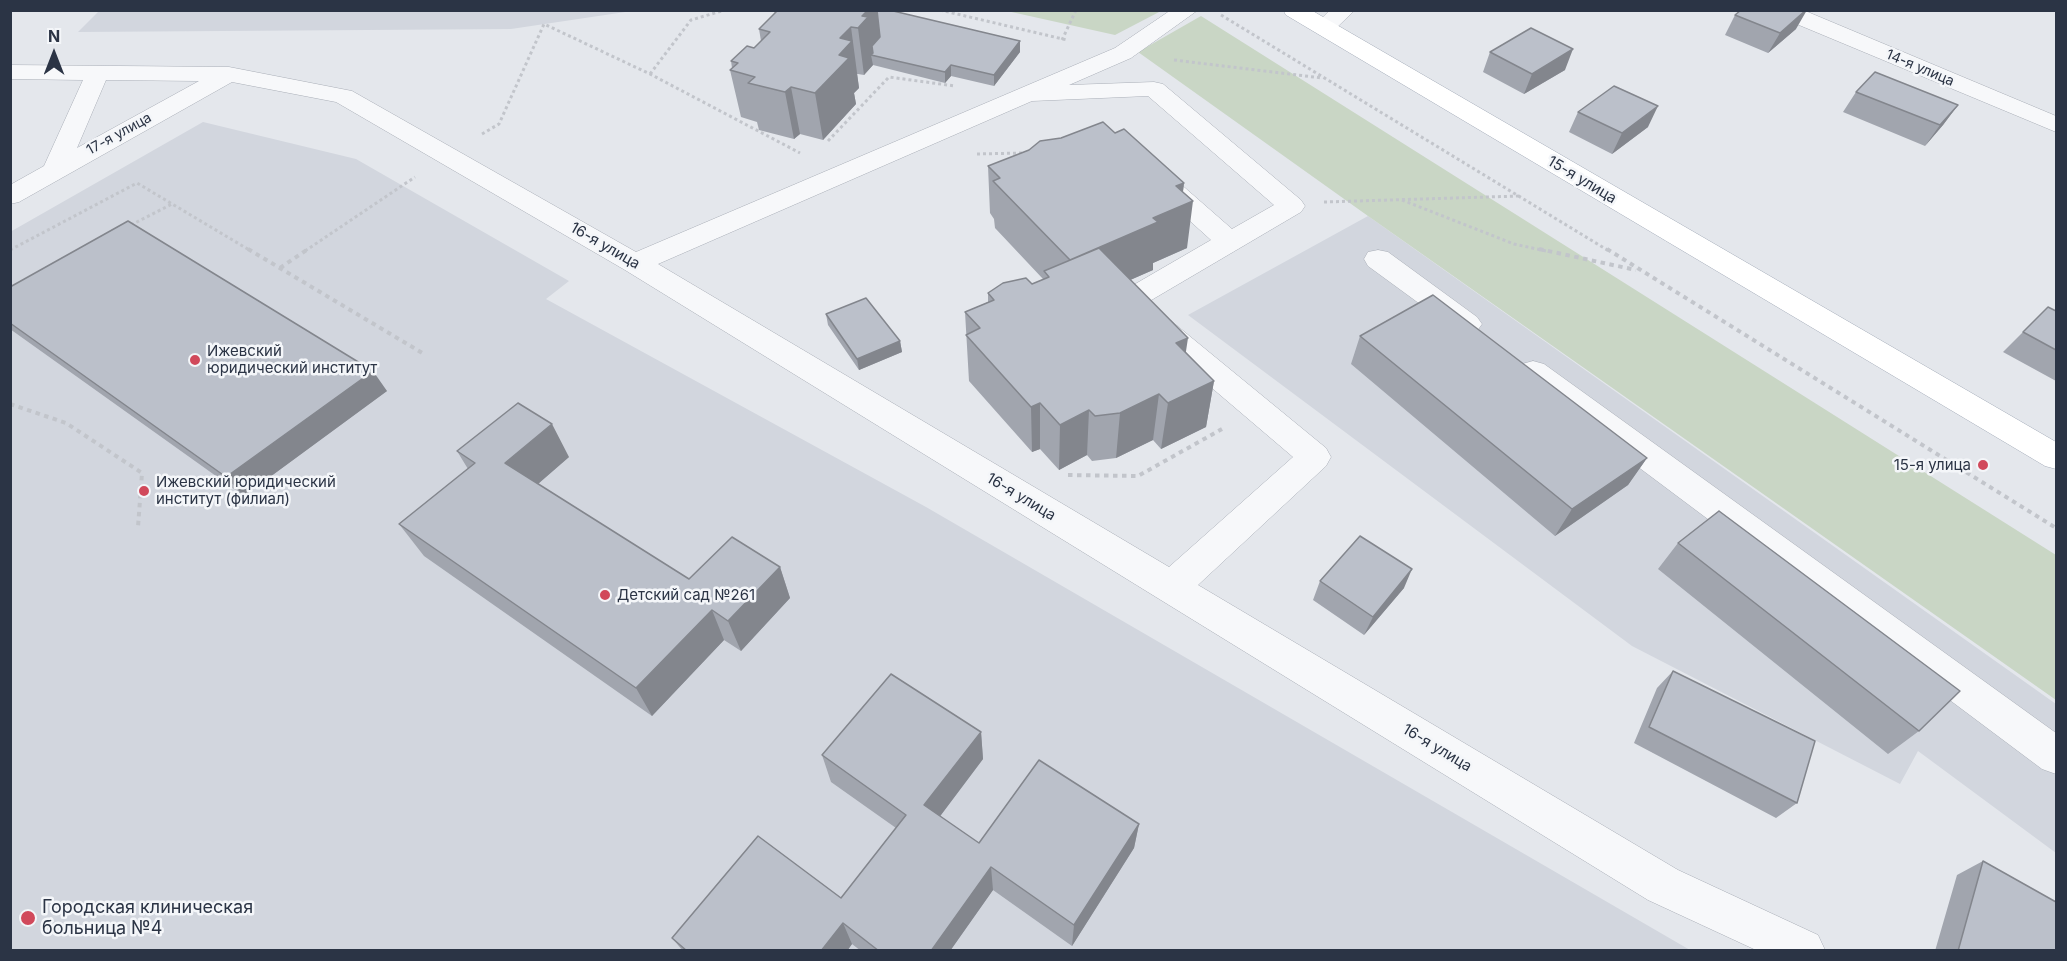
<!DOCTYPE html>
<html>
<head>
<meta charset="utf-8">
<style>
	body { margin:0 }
	#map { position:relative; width:2067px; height:961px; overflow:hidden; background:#e4e7ec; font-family:Inter,sans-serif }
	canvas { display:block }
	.frame { position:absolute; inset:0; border:12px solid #2b3445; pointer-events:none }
	.north { position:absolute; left:24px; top:24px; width:60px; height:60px; -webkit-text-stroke:4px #f4f6f9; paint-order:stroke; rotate:0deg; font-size:16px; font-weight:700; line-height:24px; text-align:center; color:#2b3445 }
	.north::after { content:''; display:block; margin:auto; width:21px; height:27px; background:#2b3445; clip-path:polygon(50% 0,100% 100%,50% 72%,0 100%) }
</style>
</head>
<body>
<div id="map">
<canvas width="2067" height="961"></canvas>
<div class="frame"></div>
<div class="north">N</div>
</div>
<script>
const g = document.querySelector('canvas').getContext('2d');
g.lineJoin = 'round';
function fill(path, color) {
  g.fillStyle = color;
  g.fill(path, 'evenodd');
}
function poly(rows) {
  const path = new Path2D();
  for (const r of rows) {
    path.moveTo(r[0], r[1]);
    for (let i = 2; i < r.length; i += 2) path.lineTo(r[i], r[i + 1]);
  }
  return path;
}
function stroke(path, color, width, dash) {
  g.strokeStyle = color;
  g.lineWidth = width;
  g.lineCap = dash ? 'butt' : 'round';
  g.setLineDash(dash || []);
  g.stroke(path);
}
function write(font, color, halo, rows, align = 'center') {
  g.font = font + ' Inter,sans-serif';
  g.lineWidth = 5;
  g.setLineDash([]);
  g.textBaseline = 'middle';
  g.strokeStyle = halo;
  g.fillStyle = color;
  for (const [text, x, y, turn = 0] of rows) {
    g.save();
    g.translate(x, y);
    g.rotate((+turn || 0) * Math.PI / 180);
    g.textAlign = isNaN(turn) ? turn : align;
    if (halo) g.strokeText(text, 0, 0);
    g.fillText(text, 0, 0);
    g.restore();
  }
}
const built = poly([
	[99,11,99,10,632,11,511,29,78,32],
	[203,122,356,159,569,281,546,299,926,507,1690,950,11,950,10,232],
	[1368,216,2056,704,2056,853,1918,751,1900,784,1632,646,1188,315]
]);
const green = poly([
	[1007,11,1161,11,1115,35],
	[1201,16,2056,555,2056,700,1368,216,1138,52]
]);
const pathFar1 = poly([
	[940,10,1067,40],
	[1221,15,1609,251],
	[1062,40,1076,10],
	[1174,60,1322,78],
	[650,74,691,20,725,10],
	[482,134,499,124,544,24,650,74,800,153],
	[828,141,889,77,955,86],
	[977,154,1024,153],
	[1402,200,1514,244,1546,251],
	[1324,202,1520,196],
	[131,225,172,204],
	[10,250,137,183,251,251],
	[305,251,415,177]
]);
const path = poly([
	[248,249,424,354],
	[1539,249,1636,270],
	[1607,249,2056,528],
	[280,268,308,249],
	[10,404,66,423,142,473,138,527],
	[1068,475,1138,476,1222,429]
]);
const minor = poly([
	[1171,10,1198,10,1131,58,1069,85,1154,82,1163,84,1301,200,1305,206,1301,212,1148,302,1326,448,1331,457,1326,466,1198,585,1678,870,1818,935,1825,950,1756,950,1648,900,625,270,336,102,232,82,19,202,10,204,10,185,44,166,83,80,10,79,10,65,229,67,352,91,636,252,1115,48,1171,10],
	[106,80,199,81,77,148,106,80],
	[1148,96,1274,205,1232,229,1168,173,1159,171,1150,173,1146,179,1150,185,1211,240,1118,294,1114,301,1118,308,1293,457,1169,567,658,264,1032,101,1148,96],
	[1330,10,1355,10,1332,32,1316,32,1313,27,1330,10],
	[1772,10,1803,10,2056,116,2056,132,1775,15,1772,10],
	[1378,250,1388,252,1477,317,1482,324,1477,331,1467,334,1457,331,1368,266,1364,259,1368,252,1378,250],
	[1533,361,1544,364,2056,733,2056,774,2042,769,1522,380,1518,372,1522,364,1533,361]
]);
const major = poly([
	[1283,10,1311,10,2056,442,2056,469,2045,466,1286,15,1283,10]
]);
const wall = poly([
	[774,10,889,10,1020,41,1020,52,994,86,951,76,945,83,873,65,864,75,858,74,857,74,859,88,854,93,856,104,823,140,800,134,794,139,759,130,757,122,741,117,730,70,732,68,731,61,754,48,761,41,759,29,775,15],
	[1735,15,1796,29,1768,53,1725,35],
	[1490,52,1565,70,1524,94,1483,72],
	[1856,92,1958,105,1943,125,1925,146,1843,112],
	[1578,112,1648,127,1612,154,1569,132],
	[1115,133,1184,183,1183,192,1187,248,1153,263,1153,270,1130,280,1186,352,1214,381,1206,427,1161,449,1153,440,1116,458,1092,461,1087,455,1059,470,1040,449,1032,452,969,381,965,312,988,302,988,293,1032,284,1043,279,995,228,994,219,990,213,988,166],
	[10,287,387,391,244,496,10,329],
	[2056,311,2056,381,2003,352,2023,332],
	[826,314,900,341,902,352,859,370,828,325],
	[1360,336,1647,458,1628,485,1555,536,1351,364],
	[457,451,569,457,538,484,689,579,780,567,790,598,741,651,724,640,652,716,424,556,399,524,468,469],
	[1678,543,1919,731,1888,754,1658,569],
	[1320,581,1404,588,1364,635,1313,600],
	[1673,671,1797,803,1776,818,1634,743,1657,688],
	[981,732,983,759,940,816,979,843,1139,824,1134,848,1072,946,993,890,950,951,861,951,852,944,847,951,683,951,672,938,841,898,896,828,831,782,822,755],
	[1983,861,2056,951,1935,951,1957,875]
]);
const shadedWall = poly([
	[868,10,877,10,882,48,871,55,873,65,864,75,858,28,862,16],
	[1806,10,1807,10,1796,29,1768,53,1780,33],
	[851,27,859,88,854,93,856,104,823,140,815,93,839,55,840,38],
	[1020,41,1020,52,994,86,994,75],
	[1573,49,1565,70,1524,94,1532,74],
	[951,65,951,76,945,83,945,72],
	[791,87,800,134,794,139,785,92],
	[1958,105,1943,125,1925,146,1940,125],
	[1658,106,1648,127,1612,154,1622,133],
	[1184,183,1181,206,1193,201,1187,248,1153,263,1153,270,1069,307,1070,260,1153,218,1176,186],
	[1188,338,1181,384,1176,343],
	[900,341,902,352,859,370,857,359],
	[373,371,387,391,244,496,226,477],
	[1214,381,1206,427,1161,449,1168,403],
	[1159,394,1153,440,1116,458,1120,413],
	[1040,403,1040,449,1032,452,1031,407],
	[1089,410,1087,455,1059,470,1060,425],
	[552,424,569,457,524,496,505,463],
	[1647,458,1628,485,1555,536,1572,509],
	[780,567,790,598,741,651,728,621],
	[1412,569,1404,588,1364,635,1373,617],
	[712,610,724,640,652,716,636,688],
	[981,732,983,759,929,831,924,805],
	[1139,824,1134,848,1072,946,1074,925],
	[991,867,993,890,950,951,931,951],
	[843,923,852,944,847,951,821,951]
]);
const building = poly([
	[778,10,868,10,862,16,868,17,858,28,851,27,840,38,852,41,839,55,849,58,815,93,791,87,785,92,748,83,755,77,730,70,738,63,731,61,747,46,754,48,770,32,759,29,778,10],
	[877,10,889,10,1020,41,994,75,951,65,945,72,871,55,873,53,872,46,880,37,877,10],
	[1741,10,1806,10,1780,33,1735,15,1741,10],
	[1531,28,1573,49,1532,74,1490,52,1531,28],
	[1875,72,1958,105,1940,125,1856,92,1875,72],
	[1614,86,1658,106,1622,133,1578,112,1614,86],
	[1103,122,1115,133,1124,129,1184,183,1176,186,1193,201,1153,218,1158,222,1070,260,993,181,1000,178,988,166,1029,150,1040,141,1061,138,1103,122],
	[128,221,373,371,226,477,10,323,10,287,128,221],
	[1099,248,1188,338,1176,343,1214,381,1168,403,1159,394,1120,413,1095,416,1089,410,1060,425,1040,403,1031,407,966,335,980,328,965,312,994,300,988,293,1003,283,1026,278,1032,284,1049,277,1044,271,1099,248],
	[1433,295,1647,458,1572,509,1360,336,1433,295],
	[866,298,900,341,857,359,826,314,866,298],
	[2048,307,2056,311,2056,350,2023,332,2048,307],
	[518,403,552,424,505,463,689,579,732,537,780,567,728,621,712,610,636,688,399,524,475,463,457,451,518,403],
	[1719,511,1960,691,1919,731,1678,543,1719,511],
	[1360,536,1412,569,1373,617,1320,581,1360,536],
	[1673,671,1815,741,1797,803,1649,727,1673,671],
	[891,674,981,732,924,805,979,843,1039,760,1139,824,1074,925,991,867,931,951,879,951,843,923,821,951,687,951,672,938,758,836,841,898,906,815,822,755,891,674],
	[1983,861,2056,902,2056,951,1958,951,1983,861]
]);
const markers = [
	[195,360,6,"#d1495b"],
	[1983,465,6,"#d1495b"],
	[144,491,6,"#d1495b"],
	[605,595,6,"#d1495b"],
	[28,918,8,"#d1495b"]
];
const farStreetnames = [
	["14-я улица",1920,68,23],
	["17-я улица",119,134,-29]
];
const streetNames = [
	["15-я улица",1582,180,31],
	["16-я улица",605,246,30],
	["16-я улица",1021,497,31],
	["16-я улица",1437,748,31]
];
const poiNames = [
	["Ижевский",207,351],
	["юридический институт",207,368],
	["15-я улица",1971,465,"right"],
	["Ижевский юридический",156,482],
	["институт (филиал)",156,499],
	["Детский сад №261",617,595]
];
const nearPoinames = [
	["Городская клиническая",42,908],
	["больница №4",42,929]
];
fill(built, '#d2d6de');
fill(green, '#c9d6c5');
stroke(minor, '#a9aeb7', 1);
stroke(major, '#a3abb8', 1);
stroke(pathFar1, '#c2c5cb', 3, [3, 3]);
stroke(path, '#c2c5cb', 4, [4.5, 4.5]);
fill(minor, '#f7f8fa');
fill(major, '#fff');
fill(wall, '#a1a5ae');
fill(shadedWall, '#83868d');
fill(building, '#bbc0ca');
stroke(building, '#83868d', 1.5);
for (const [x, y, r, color] of markers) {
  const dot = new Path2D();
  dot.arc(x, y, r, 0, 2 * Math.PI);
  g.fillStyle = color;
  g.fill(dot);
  stroke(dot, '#f4f6f9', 2);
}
write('14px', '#2b3445', '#f4f6f9', farStreetnames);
write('15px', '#2b3445', '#f4f6f9', streetNames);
write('15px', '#2b3445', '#f4f6f9', poiNames, 'left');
write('18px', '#2b3445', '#f4f6f9', nearPoinames, 'left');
</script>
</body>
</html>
